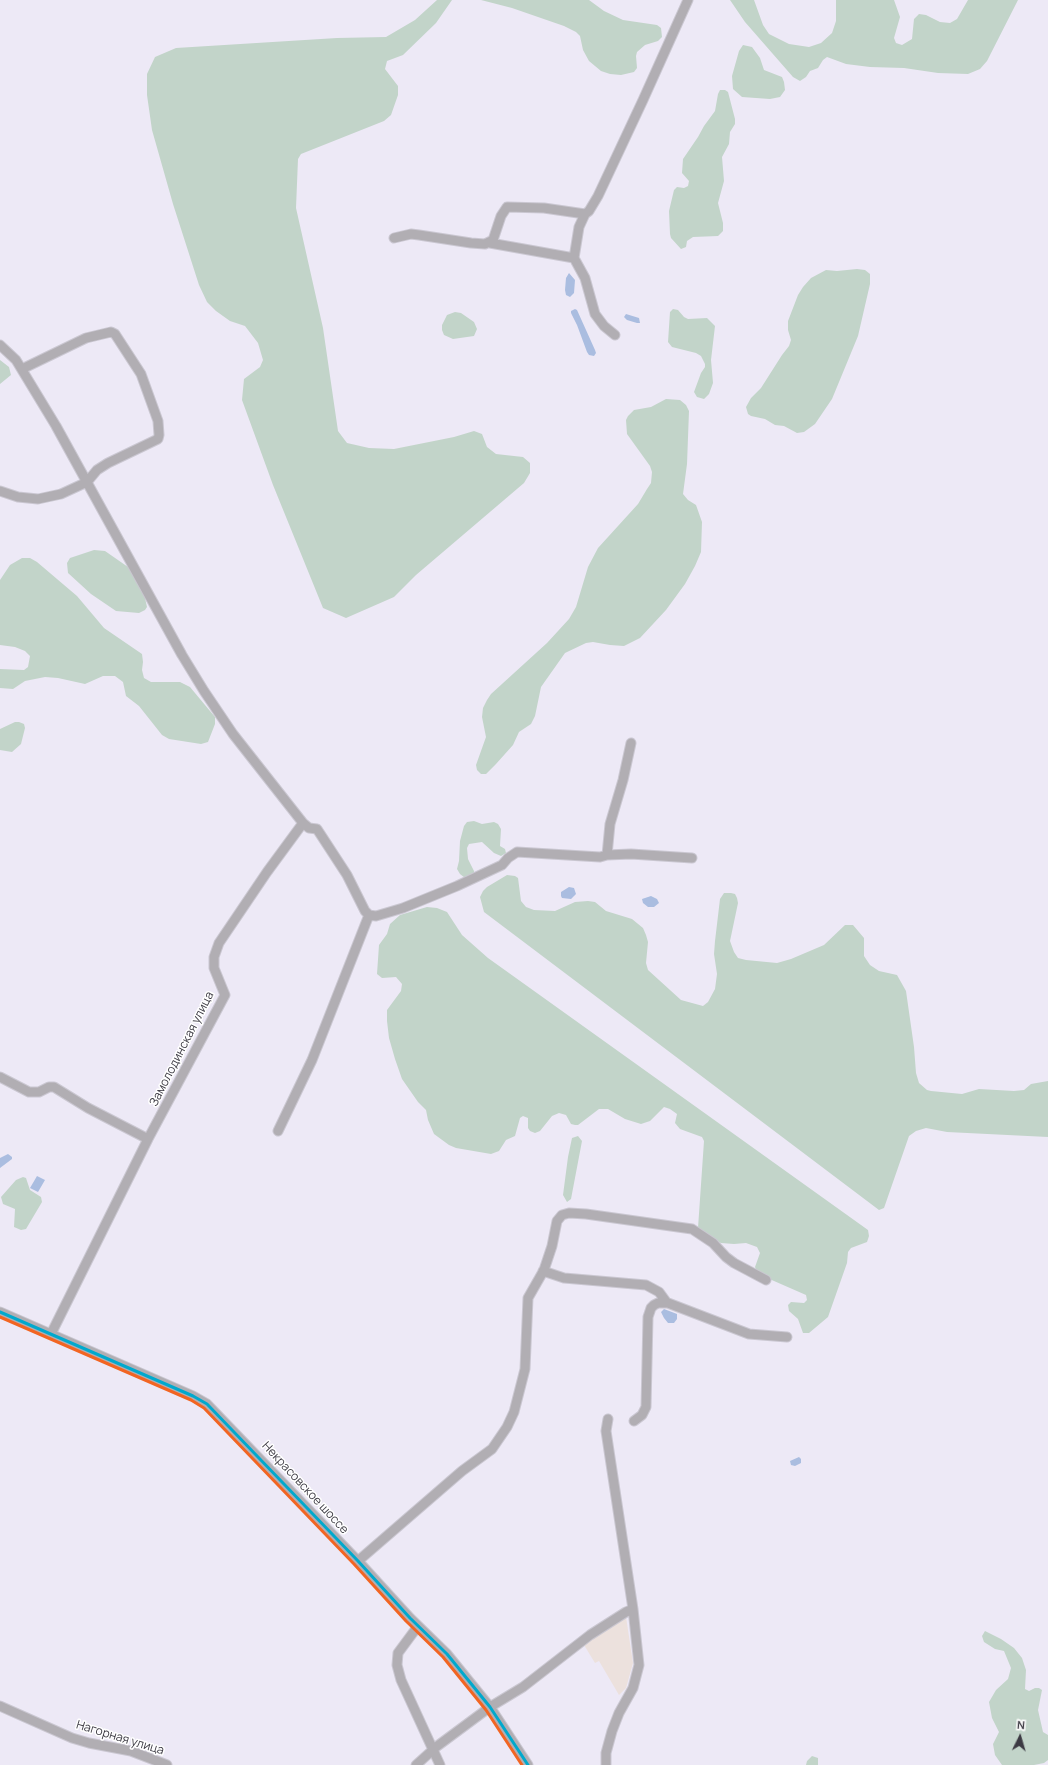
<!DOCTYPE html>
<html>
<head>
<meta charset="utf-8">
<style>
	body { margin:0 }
	#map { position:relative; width:1048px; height:1765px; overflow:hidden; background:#ede9f6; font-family:Manrope,sans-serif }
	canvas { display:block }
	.north { position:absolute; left:1000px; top:1717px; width:40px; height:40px; -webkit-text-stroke:3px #fff; paint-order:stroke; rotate:5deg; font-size:11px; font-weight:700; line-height:16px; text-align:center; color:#3c3a43 }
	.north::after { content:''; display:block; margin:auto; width:14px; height:18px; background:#3c3a43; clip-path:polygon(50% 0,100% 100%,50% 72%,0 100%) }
</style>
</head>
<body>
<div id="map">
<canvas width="1048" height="1765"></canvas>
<div class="north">N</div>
</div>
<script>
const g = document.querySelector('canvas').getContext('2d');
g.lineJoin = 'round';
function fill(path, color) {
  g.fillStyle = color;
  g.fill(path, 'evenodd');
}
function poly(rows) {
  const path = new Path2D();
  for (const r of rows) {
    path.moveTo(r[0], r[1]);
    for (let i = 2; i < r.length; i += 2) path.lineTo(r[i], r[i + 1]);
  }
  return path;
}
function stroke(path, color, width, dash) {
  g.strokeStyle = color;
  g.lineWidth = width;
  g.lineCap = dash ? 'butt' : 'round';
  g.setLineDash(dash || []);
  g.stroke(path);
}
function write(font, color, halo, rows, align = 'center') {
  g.font = font + ' Manrope,sans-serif';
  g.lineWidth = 3;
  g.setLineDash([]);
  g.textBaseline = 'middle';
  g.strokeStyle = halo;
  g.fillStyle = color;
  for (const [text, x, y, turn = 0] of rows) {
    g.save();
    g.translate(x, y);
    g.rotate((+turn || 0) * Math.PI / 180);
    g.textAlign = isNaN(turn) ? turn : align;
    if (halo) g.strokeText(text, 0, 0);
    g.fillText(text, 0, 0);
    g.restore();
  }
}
const commercial = poly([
	[626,1617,633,1663,626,1688,619,1695,599,1661,595,1663,584,1645]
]);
const green = poly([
	[437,0,452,0,436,23,403,55,387,61,385,69,398,86,398,95,391,115,384,121,301,154,298,159,296,208,323,328,338,431,347,443,369,448,394,449,454,437,474,431,482,434,487,447,496,454,523,457,530,463,530,473,524,483,416,575,394,597,346,618,323,608,273,485,242,400,244,379,260,367,263,360,258,343,245,326,230,321,216,311,207,302,199,285,173,204,152,130,147,95,147,74,155,57,176,48,337,38,386,37,415,20],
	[481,0,589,0,604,11,623,20,657,25,661,28,662,37,658,41,645,45,637,52,636,56,637,68,634,72,621,75,610,74,601,71,589,61,583,50,580,36,576,32,564,26,512,8],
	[730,0,754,0,763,25,769,34,789,44,809,47,821,43,832,33,836,21,836,0,894,0,900,17,894,38,896,43,902,45,912,39,914,19,919,14,926,15,940,22,950,23,957,19,968,0,1018,0,987,61,980,69,968,74,938,73,904,68,870,67,846,64,827,57,823,60,818,68,810,71,806,77,800,81,793,77,745,22],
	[743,45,752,47,760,58,764,70,782,77,784,82,785,90,780,97,770,99,742,97,733,89,732,76,739,51],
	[720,90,725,90,728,92,735,119,735,124,730,132,729,144,722,157,724,181,718,203,723,223,723,231,718,236,693,237,687,241,686,247,681,249,671,238,670,234,669,211,674,190,677,187,684,188,688,186,689,181,682,173,683,159,698,137,704,126,715,111,718,94],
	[857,269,865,270,870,274,870,284,858,336,832,399,815,424,804,432,797,433,784,426,775,425,765,419,751,416,748,414,746,407,751,398,761,388,782,355,789,346,791,340,788,330,788,321,798,295,803,287,811,278,826,270,837,271],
	[673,309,678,310,684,317,688,319,707,318,715,326,711,360,713,383,709,394,704,399,697,397,694,392,701,373,705,367,705,364,701,356,696,353,672,347,668,342,670,312],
	[455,312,461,313,474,322,477,329,474,336,453,339,444,335,442,330,442,325,447,315],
	[0,360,9,367,11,375,0,384],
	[666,399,680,400,686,405,689,411,687,464,683,494,688,500,696,505,702,522,701,552,695,566,685,584,666,610,640,638,624,646,610,645,593,642,586,643,565,653,541,687,535,716,531,724,519,732,513,745,496,764,486,774,481,774,477,770,476,765,486,737,482,717,483,708,487,700,491,694,547,643,569,619,576,607,588,567,598,548,638,504,647,489,651,483,652,472,650,466,627,434,626,420,628,416,634,410,651,407],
	[94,550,105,551,128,567,132,572,145,598,147,607,145,610,139,613,116,611,91,594,68,573,67,563,70,558],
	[22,558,30,558,37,562,77,596,104,628,142,654,143,662,142,670,144,678,151,682,180,682,190,687,215,717,215,724,208,742,201,744,169,739,162,735,139,706,126,696,123,682,115,676,103,676,85,684,58,678,45,677,25,681,13,689,0,688,0,669,24,670,28,667,30,656,25,651,15,647,0,645,0,580,10,565],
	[15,722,19,722,24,724,25,728,21,744,12,752,0,750,0,729],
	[474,821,482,824,494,822,498,824,501,829,500,846,505,849,506,853,501,856,494,853,482,842,469,844,467,848,468,859,474,871,474,874,465,878,460,874,457,869,459,861,460,841,464,826,467,822],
	[507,875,515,876,518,878,521,901,526,907,534,910,555,911,575,902,588,901,595,902,606,911,632,919,643,928,646,935,648,942,646,963,648,970,681,1000,703,1006,708,1002,715,989,717,974,714,954,715,941,720,899,724,893,731,893,735,894,737,898,738,903,730,941,734,952,738,958,746,960,777,963,791,959,824,945,845,925,853,925,864,938,864,956,870,965,879,971,897,975,906,991,914,1047,916,1073,919,1083,927,1090,931,1091,962,1094,979,1089,1014,1091,1024,1090,1031,1084,1048,1081,1048,1137,947,1132,926,1128,916,1131,909,1136,884,1208,879,1210,484,912,480,897,483,891,487,887],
	[427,907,437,908,447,912,462,935,488,958,868,1230,869,1236,867,1242,851,1248,848,1252,847,1263,828,1317,809,1333,803,1333,798,1319,789,1311,788,1305,791,1302,804,1303,807,1300,806,1295,758,1274,755,1267,760,1253,757,1247,746,1243,734,1244,721,1243,711,1238,698,1228,704,1141,702,1137,680,1129,675,1123,677,1114,670,1109,664,1107,650,1121,641,1124,625,1119,608,1109,599,1109,578,1125,575,1125,571,1124,566,1115,559,1113,552,1116,540,1131,535,1133,530,1131,528,1128,528,1118,523,1116,520,1118,515,1136,506,1140,499,1151,491,1154,456,1148,449,1145,434,1134,428,1120,426,1110,418,1102,402,1079,395,1059,389,1038,387,1021,387,1010,401,991,402,984,396,977,382,978,377,974,379,945,387,934,390,924,400,915],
	[578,1136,582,1141,571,1199,567,1202,563,1195,568,1157,572,1138],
	[23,1177,26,1178,30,1190,41,1197,42,1202,26,1229,21,1230,14,1227,15,1209,3,1204,1,1197,16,1180],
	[985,1631,1001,1639,1014,1648,1022,1658,1026,1670,1025,1689,1029,1691,1035,1688,1039,1688,1042,1690,1038,1710,1043,1732,1048,1735,1048,1760,1044,1763,1034,1765,1002,1765,995,1755,993,1744,999,1732,992,1718,989,1702,996,1690,1008,1679,1011,1668,1004,1651,995,1649,984,1642,982,1636],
	[812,1756,818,1758,818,1765,806,1765,807,1761]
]);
const water = poly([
	[569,273,575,280,574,293,570,297,566,295,565,290,566,278],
	[575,309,577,310,595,350,596,353,594,356,589,355,587,352,577,325,571,313,571,311],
	[626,314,639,318,640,323,637,323,627,320,624,317],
	[569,887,574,888,576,894,571,899,562,898,561,896,561,892],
	[651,896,657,899,659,903,654,907,648,907,643,903,642,899],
	[8,1154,12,1157,12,1159,0,1168,0,1158],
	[37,1176,45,1180,38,1192,30,1188],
	[664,1309,677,1314,677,1319,674,1323,668,1323,664,1318,661,1312],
	[799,1457,801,1459,801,1463,795,1466,791,1465,790,1461]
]);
const minor = poly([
	[585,214,579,227,574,258,585,278,595,314,604,326,615,335],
	[394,238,411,234,419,235,471,243,485,244,493,240,501,216,507,207,544,208,585,214,589,211,598,196,643,100,688,0],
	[490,243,574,258],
	[0,345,16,360,56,426,182,655,204,691,233,734,303,823,267,872,219,943,214,957,214,968,225,995,148,1139,51,1334],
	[0,491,18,497,38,499,61,494,87,482,97,470,108,463,158,439,159,435,158,421,141,374,115,334,111,332,86,338,22,369],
	[303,823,309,828,317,829,347,875,365,911,369,915,376,916,403,908,457,886,502,865,508,858,517,852,600,857,607,855,631,854,692,858],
	[607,855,610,824,623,780,631,743],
	[0,1077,29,1092,39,1092,49,1087,54,1087,88,1108,148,1139],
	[278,1131,312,1060,369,915],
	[543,1271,564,1278,646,1285,659,1292,667,1303],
	[0,1312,193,1396,207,1404,358,1561,410,1618,447,1654,490,1707,528,1765],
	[608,1419,606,1431,633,1609],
	[634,1421,642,1415,646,1407,648,1317,651,1308,654,1305,658,1303,668,1303,749,1334,787,1337],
	[358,1561,462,1471,492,1449,507,1427,514,1412,525,1369,528,1298,544,1270,552,1246,557,1221,562,1215,569,1213,586,1214,692,1229,713,1243,726,1257,734,1263,766,1280],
	[418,1626,398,1653,397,1665,401,1680,440,1765],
	[0,1706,72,1738,89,1743,131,1751,167,1765],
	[416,1765,436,1747,490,1707,523,1687,590,1635,626,1612,633,1609,639,1665,633,1688,619,1713,612,1731,606,1753,606,1765]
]);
const bus1 = poly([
	[0,1312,193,1396,207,1404,358,1561,410,1618,447,1654,490,1707,528,1765]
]);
const bus2 = poly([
	[0,1317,191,1400,204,1408,354,1564,406,1621,443,1657,486,1710,522,1765]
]);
const streetNames = [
	["Замолодинская улица",182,1049,-63],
	["Некрасовское шоссе",305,1488,47],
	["Нагорная улица",120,1738,17]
];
fill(commercial, '#ece1dd');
fill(green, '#c2d4c9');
fill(water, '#aabde0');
stroke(minor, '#cac7d1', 11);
stroke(minor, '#b1aeb3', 9);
stroke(bus1, '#00a9ce', 3);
stroke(bus2, '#f26522', 3);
write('12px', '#3c3a43', '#fff', streetNames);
</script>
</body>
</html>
